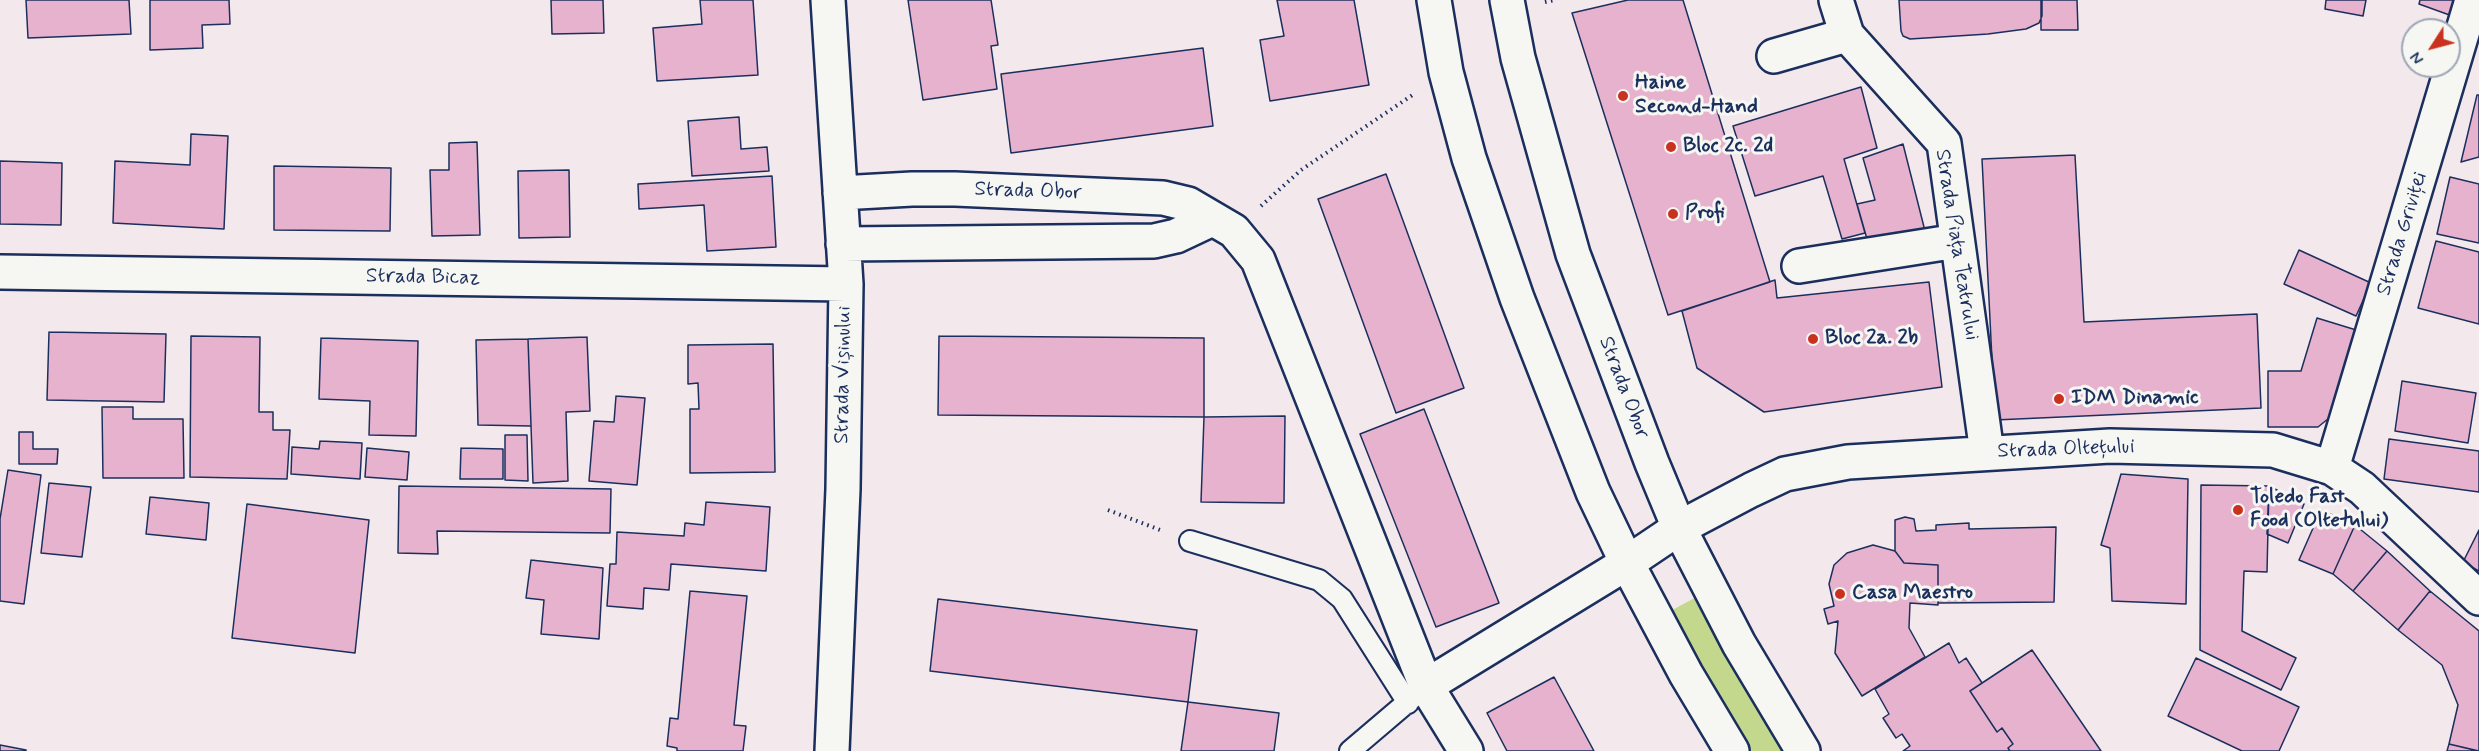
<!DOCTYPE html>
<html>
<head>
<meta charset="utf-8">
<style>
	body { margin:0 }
	#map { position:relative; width:2479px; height:751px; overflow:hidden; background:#f3e8eb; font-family:Mynerve,sans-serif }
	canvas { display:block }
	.north { position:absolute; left:2401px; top:18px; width:60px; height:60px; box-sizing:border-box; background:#f6f6f2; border:2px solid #9ea6b7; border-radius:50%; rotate:234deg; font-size:16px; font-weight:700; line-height:24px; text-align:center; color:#1b2f5e }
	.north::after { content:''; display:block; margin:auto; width:21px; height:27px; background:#c8321e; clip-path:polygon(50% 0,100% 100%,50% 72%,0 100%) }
</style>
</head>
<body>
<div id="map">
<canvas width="2479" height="751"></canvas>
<div class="north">N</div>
</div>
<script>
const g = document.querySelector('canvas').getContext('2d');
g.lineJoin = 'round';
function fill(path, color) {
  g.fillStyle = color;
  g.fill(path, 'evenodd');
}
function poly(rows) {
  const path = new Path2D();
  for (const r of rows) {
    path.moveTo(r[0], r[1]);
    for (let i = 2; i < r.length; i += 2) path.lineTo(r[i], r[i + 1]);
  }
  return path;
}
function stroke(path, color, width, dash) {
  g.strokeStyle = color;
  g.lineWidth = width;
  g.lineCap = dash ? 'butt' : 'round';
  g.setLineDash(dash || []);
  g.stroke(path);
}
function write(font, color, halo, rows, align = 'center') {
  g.font = font + ' Mynerve,sans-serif';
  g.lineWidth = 6;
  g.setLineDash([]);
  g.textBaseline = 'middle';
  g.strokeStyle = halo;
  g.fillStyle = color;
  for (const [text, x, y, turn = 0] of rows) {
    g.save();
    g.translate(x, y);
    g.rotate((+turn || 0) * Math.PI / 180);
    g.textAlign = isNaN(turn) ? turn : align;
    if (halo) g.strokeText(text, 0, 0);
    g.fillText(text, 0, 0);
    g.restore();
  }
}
const green = poly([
	[1702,594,1790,751,1741,751,1663,615]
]);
const building = poly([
	[26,0,129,0,131,34,28,38,26,0],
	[150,0,229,0,230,24,202,25,203,48,150,50,150,0],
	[551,0,603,0,604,33,552,34,551,0],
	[700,0,753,0,758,75,657,81,653,28,702,24,700,0],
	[908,0,991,0,998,45,991,46,997,89,923,100,908,0],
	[1277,0,1354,0,1369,85,1270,101,1260,40,1284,36,1277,0],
	[1628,0,1683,0,1770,282,1668,315,1572,13,1628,0],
	[1899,0,2042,0,2042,16,2039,23,2026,29,1988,34,1910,39,1903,36,1901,31,1899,0],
	[2041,0,2077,0,2078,30,2041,30,2041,0],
	[2326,0,2366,0,2363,16,2325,9,2326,0],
	[2420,0,2461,0,2455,17,2419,4,2420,0],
	[1203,48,1213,126,1011,153,1001,74,1203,48],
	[1861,87,1877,148,1844,159,1865,233,1842,239,1823,176,1755,196,1733,126,1861,87],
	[2477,95,2479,95,2479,157,2461,162,2477,95],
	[739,117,741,149,767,147,769,171,692,176,688,121,739,117],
	[191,134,228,136,224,229,113,223,115,161,190,165,191,134],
	[477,142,480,235,432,236,430,170,449,170,449,143,477,142],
	[1903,144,1925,231,1869,246,1857,204,1875,200,1863,158,1903,144],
	[2075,155,2084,322,2257,314,2261,408,1995,420,1982,159,2075,155],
	[0,161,62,163,61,225,0,224,0,161],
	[274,166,391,168,390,231,274,230,274,166],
	[569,170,570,237,519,238,518,171,569,170],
	[1386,174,1464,388,1396,413,1318,199,1386,174],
	[772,176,776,247,707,251,704,205,639,209,638,184,772,176],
	[2450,177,2479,184,2479,243,2437,234,2450,177],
	[2436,241,2479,252,2479,324,2418,308,2436,241],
	[2299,250,2371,283,2356,316,2284,284,2299,250],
	[1775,280,1777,298,1929,282,1942,387,1764,412,1697,368,1682,311,1775,280],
	[2317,318,2366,333,2344,406,2318,427,2268,427,2268,371,2301,371,2317,318],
	[49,332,166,334,164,402,47,400,49,332],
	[191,336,260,337,259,412,273,412,273,430,290,430,287,479,190,477,191,336],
	[939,336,1204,338,1204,417,938,415,939,336],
	[587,337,590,411,566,412,568,481,533,483,528,339,587,337],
	[321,338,418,341,416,436,369,435,370,401,319,399,321,338],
	[528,339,531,426,478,425,476,340,528,339],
	[773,344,775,472,690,473,690,409,699,409,698,383,688,384,688,345,773,344],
	[2402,381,2476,393,2468,443,2395,431,2402,381],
	[616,396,645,398,637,485,589,481,594,421,614,422,616,396],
	[102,407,133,407,133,419,183,419,184,478,103,478,102,407],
	[1424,409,1499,603,1436,627,1360,434,1424,409],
	[1285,416,1284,503,1201,502,1204,417,1285,416],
	[19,432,33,432,33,449,58,449,57,464,19,464,19,432],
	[505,435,527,435,528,481,505,480,505,435],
	[2389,439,2479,451,2479,492,2384,479,2389,439],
	[320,441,362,443,360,479,291,474,292,447,319,449,320,441],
	[367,448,409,452,407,480,365,477,367,448],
	[461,448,503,449,503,479,460,479,461,448],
	[8,470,41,475,24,604,0,601,0,519,8,470],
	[2121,474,2188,479,2186,604,2112,601,2110,548,2101,545,2121,474],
	[49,483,91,487,82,557,41,553,49,483],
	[2201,485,2269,486,2267,572,2244,571,2242,631,2296,658,2281,690,2200,650,2201,485],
	[399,486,611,489,610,533,437,531,438,554,398,553,399,486],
	[2269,486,2304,504,2288,543,2267,534,2269,486],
	[150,497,209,503,206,540,146,534,150,497],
	[706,502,770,507,766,571,671,564,669,590,644,588,643,609,607,606,610,564,616,564,617,532,684,536,685,523,704,525,706,502],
	[247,504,369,520,355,653,232,638,247,504],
	[2321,510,2355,525,2333,574,2299,560,2321,510],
	[1905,517,1914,519,1916,531,1936,530,1936,525,1969,523,1969,529,2056,527,2054,602,1938,603,1938,565,1904,563,1895,551,1895,520,1905,517],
	[2355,525,2387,551,2353,591,2333,574,2355,525],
	[2479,530,2479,571,2463,562,2479,530],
	[1873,545,1895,551,1904,563,1938,565,1938,605,1910,603,1909,628,1925,657,1862,696,1835,653,1838,621,1828,624,1824,609,1834,606,1829,584,1834,565,1847,553,1873,545],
	[2387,551,2430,591,2398,630,2353,591,2387,551],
	[531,560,603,568,599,639,541,634,544,600,526,598,531,560],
	[690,591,747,596,734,725,746,726,743,751,677,751,677,748,667,746,670,718,678,719,690,591],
	[2430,591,2479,631,2479,751,2449,744,2458,705,2442,665,2398,630,2430,591],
	[938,599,1197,630,1188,702,930,671,938,599],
	[1949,643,1959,663,1966,658,1982,683,1970,691,1997,732,2002,728,2013,744,2008,748,2010,751,1903,751,1910,746,1902,734,1896,738,1883,718,1889,714,1875,689,1949,643],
	[2032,650,2101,751,2010,751,2008,748,2013,744,2002,728,1997,732,1970,691,2032,650],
	[2196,658,2299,707,2279,751,2242,751,2168,716,2196,658],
	[1554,677,1594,751,1507,751,1487,713,1554,677],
	[1188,702,1279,713,1274,751,1181,751,1188,702],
	[2449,744,2478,751,2447,751,2449,744],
	[0,745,26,750,26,751,0,751,0,745]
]);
const path = poly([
	[1545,2,1555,0],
	[1261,206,1301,170,1414,94],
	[1108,510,1163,531]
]);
const lane = poly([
	[1190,541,1319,580,1342,599,1408,703],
	[1350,751,1417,694]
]);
const street = poly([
	[828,0,846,284,843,489,832,751],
	[1836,0,1847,35,1944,143,1987,453],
	[1774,56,1847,35],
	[840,193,912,189,955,189,1163,198,1188,204,1234,231,1258,260,1426,686,1466,751],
	[843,244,1154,241,1176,236,1212,219],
	[1799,266,1957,241],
	[0,272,846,284],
	[2332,468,2472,0],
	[1426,686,1627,563,1679,528,1751,490,1785,474,1848,462,2110,446,2273,450,2332,468,2362,488,2479,598]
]);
const primary = poly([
	[1434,0,1446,72,1469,158,1517,298,1593,492,1627,563,1686,674,1732,751],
	[1507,0,1518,58,1573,254,1652,463,1679,528,1739,644,1803,751]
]);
const markers = [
	[1623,96,6,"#c8321e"],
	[1671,147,6,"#c8321e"],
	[1673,214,6,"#c8321e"],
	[1813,339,6,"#c8321e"],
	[2059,399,6,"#c8321e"],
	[2238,510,6,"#c8321e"],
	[1840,594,6,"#c8321e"]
];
const poiNames = [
	["Haine",1635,84],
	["Second-Hand",1635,108],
	["Bloc 2c. 2d",1683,147],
	["Profi",1685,214],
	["Bloc 2a. 2b",1825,339],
	["IDM Dinamic",2071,399],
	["Toledo Fast",2250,498],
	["Food (Oltetului)",2250,522],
	["Casa Maestro",1852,594]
];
const streetNames = [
	["Strada Obor",1028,192,2],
	["Strada Griviței",2403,234,-73],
	["Strada Piața Teatrului",1956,245,81],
	["Strada Bicaz",423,278,1],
	["Strada Vișinului",844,375,-89],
	["Strada Obor",1623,388,69],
	["Strada Oltețului",2066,450,-2]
];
fill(green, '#c3d88d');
fill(building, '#e7b2cd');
stroke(building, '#1b2f5e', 1.5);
stroke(lane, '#1b2f5e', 24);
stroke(street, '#1b2f5e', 38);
stroke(primary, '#1b2f5e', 38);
stroke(path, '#1b2f5e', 4, [1.5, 4.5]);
stroke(lane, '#f6f6f2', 20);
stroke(street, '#f6f6f2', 33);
stroke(primary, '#f6f6f2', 33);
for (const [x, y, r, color] of markers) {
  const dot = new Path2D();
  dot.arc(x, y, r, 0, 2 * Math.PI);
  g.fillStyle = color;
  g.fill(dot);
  stroke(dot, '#f6f6f2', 2);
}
write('bold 21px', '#1b2f5e', '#f6f6f2', poiNames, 'left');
write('21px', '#1b2f5e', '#f6f6f2', streetNames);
</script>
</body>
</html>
